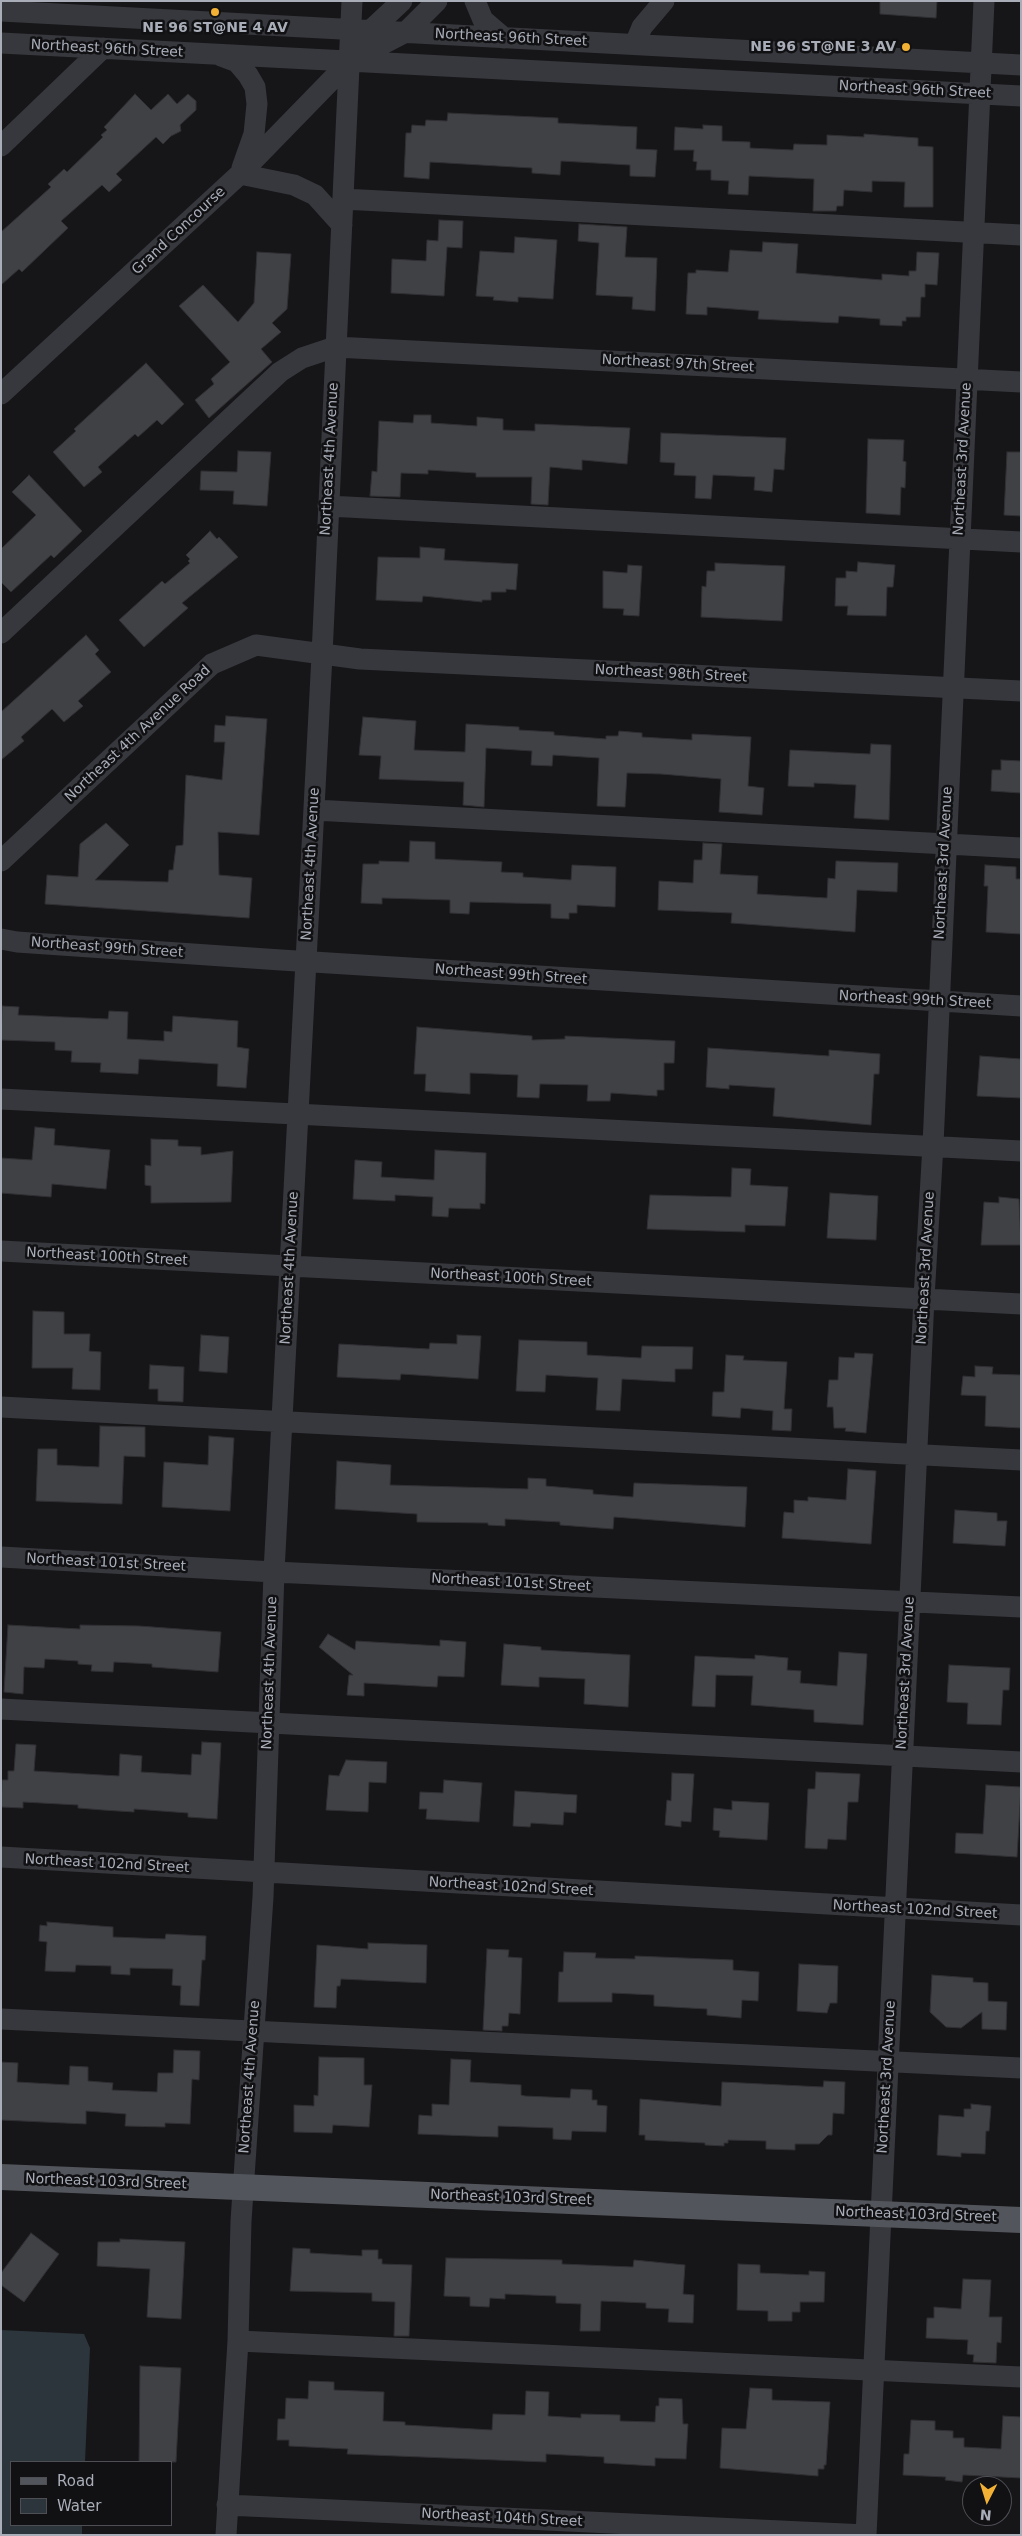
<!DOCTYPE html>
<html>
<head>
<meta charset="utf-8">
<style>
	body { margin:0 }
	#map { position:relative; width:1022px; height:2536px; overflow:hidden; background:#161618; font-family:"DejaVu Sans",sans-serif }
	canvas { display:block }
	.frame { position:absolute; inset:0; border:2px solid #a8adb8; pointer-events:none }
	.legend { position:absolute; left:10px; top:2461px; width:162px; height:65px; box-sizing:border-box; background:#111113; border:1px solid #4d4f55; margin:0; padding:6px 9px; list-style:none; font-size:15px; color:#a8adb8 }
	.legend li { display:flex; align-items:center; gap:10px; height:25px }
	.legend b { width:25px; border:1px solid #4d4f55 }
	.north { position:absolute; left:962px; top:2476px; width:50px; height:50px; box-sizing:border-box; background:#111113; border:1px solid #4d4f55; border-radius:50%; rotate:185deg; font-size:14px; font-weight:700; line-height:20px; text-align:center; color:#a8adb8 }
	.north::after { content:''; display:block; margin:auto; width:18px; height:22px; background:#f2b134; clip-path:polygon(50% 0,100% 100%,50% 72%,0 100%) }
</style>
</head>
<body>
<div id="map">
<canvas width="1022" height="2536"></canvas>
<div class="frame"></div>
<ul class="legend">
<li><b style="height:6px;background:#53555c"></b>Road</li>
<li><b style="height:14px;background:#2c353c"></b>Water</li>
</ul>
<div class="north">N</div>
</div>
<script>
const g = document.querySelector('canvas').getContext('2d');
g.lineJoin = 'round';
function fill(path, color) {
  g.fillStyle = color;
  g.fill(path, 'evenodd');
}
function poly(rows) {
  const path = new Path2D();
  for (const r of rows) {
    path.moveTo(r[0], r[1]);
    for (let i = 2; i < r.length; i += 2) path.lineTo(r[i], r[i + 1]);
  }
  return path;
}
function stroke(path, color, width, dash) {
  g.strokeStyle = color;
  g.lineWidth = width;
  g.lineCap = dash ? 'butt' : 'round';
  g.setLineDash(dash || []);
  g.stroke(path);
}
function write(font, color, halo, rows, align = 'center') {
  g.font = font + ' "DejaVu Sans",sans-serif';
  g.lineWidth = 5;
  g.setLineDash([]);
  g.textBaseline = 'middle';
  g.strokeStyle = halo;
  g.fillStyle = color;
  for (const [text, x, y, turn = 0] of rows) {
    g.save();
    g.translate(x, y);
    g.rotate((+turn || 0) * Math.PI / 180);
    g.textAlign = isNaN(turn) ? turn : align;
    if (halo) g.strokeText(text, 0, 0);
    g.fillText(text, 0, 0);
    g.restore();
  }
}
const water = poly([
	[1,2330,84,2334,90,2348,85,2462,11,2462,11,2525,82,2525,82,2535,1,2535]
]);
const building = poly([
	[880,1,937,1,936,18,880,14,880,1],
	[135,94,151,110,168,94,177,104,188,94,196,101,196,110,180,125,181,131,171,136,163,144,156,137,116,174,122,180,109,192,102,185,61,221,68,228,22,272,19,269,1,285,1,232,51,187,48,184,64,169,67,172,103,137,101,135,107,130,104,127,135,94],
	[448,113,558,118,558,123,637,127,636,149,657,150,655,177,630,176,630,165,561,161,560,175,532,173,532,168,430,162,429,179,404,177,406,133,411,133,412,125,425,126,426,120,447,121,448,113],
	[703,125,722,126,722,141,750,142,750,148,793,150,794,144,827,145,827,135,864,137,864,134,918,138,918,146,933,147,933,207,904,207,905,182,872,181,872,192,844,190,843,206,837,206,836,211,813,211,814,179,749,176,748,195,728,194,729,181,711,180,711,170,696,170,697,162,693,161,694,150,674,150,675,127,703,129,703,125],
	[439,220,463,221,462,248,447,247,444,296,391,293,392,259,426,261,427,240,438,241,439,220],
	[579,224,627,227,625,257,657,258,655,311,632,309,633,297,596,295,599,243,578,241,579,224],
	[515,237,557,240,553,299,518,297,518,302,493,300,494,297,476,296,480,251,514,253,515,237],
	[763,242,798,244,796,273,882,280,882,274,909,276,909,271,916,271,917,252,939,253,937,285,925,284,925,297,921,297,920,317,906,317,906,321,902,321,902,326,880,325,880,319,839,316,838,323,758,319,759,311,707,307,707,315,686,314,688,273,696,273,696,270,728,272,730,250,762,252,763,242],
	[257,252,291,254,287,309,272,323,281,332,261,349,272,362,209,418,195,400,214,384,211,379,230,362,179,306,203,285,238,322,254,303,257,252],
	[146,363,184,404,162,425,157,420,138,437,135,434,98,467,102,472,84,487,53,452,76,431,74,429,146,363],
	[414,415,431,415,431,423,477,426,477,417,503,419,503,430,535,431,535,424,630,428,627,464,582,460,582,470,550,467,548,505,531,504,532,477,476,477,476,473,428,470,428,474,401,473,400,497,370,496,372,471,377,472,379,421,413,423,414,415],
	[661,433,786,438,784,470,774,469,772,492,754,490,755,477,713,475,711,499,695,498,696,476,674,475,675,463,660,462,661,433],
	[868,439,904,440,903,461,906,462,905,488,901,487,900,515,866,513,868,439],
	[238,451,271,452,267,506,233,504,234,491,200,490,201,471,237,472,238,451],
	[1007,452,1021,452,1021,516,1004,515,1007,452],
	[29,475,82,531,54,558,51,555,11,592,1,582,1,549,36,515,12,492,29,475],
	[210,531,217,539,219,537,238,557,182,603,188,608,144,647,119,620,162,581,165,584,190,563,188,561,190,559,186,555,210,531],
	[420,547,445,549,444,560,518,564,516,590,506,589,506,592,491,592,491,600,482,600,482,602,423,596,422,602,376,600,378,557,420,558,420,547],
	[858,562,895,565,893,587,887,587,886,616,847,615,848,606,835,606,836,578,846,578,846,571,857,572,858,562],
	[715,563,785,566,782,621,701,617,702,586,706,587,707,571,715,571,715,563],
	[628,565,642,566,639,616,623,615,624,609,603,608,603,571,627,573,628,565],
	[86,635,99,650,95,654,111,672,78,701,83,706,64,722,52,709,21,737,24,741,1,760,1,712,86,635],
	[226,716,267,719,259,835,218,832,219,875,252,878,249,918,45,904,47,875,78,877,80,844,106,823,129,845,95,880,168,882,169,870,173,870,176,846,183,845,186,775,222,780,225,742,214,742,215,725,225,726,226,716],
	[363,717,416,721,414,750,465,752,466,724,519,727,519,730,554,732,554,735,606,739,606,736,618,736,619,731,642,733,642,737,692,740,692,734,751,737,748,786,764,788,762,815,719,812,721,779,661,774,627,773,625,807,597,806,599,758,553,755,552,766,531,765,532,751,486,748,484,807,463,805,464,782,379,779,381,756,359,755,363,717],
	[871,744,891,745,889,820,854,818,856,785,814,783,814,787,788,786,790,750,870,754,871,744],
	[1001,760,1021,761,1021,793,991,791,992,770,1001,770,1001,760],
	[410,841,435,842,435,859,502,862,501,872,523,873,523,877,571,880,572,865,616,867,615,907,577,905,577,913,569,913,569,919,551,918,551,904,470,902,469,914,450,913,450,900,382,898,382,904,361,903,363,864,379,864,379,861,409,862,410,841],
	[703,843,722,844,720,874,758,876,757,894,827,898,828,878,835,879,836,861,898,863,897,892,857,890,855,932,731,923,732,913,658,910,659,881,693,883,694,860,702,860,703,843],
	[985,865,1016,867,1016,879,1021,879,1021,934,986,932,988,886,984,886,985,865],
	[2,1006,19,1007,18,1015,108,1019,109,1011,128,1012,127,1039,164,1041,164,1031,172,1032,173,1016,238,1021,237,1047,249,1049,246,1088,217,1086,218,1064,139,1059,138,1074,100,1072,101,1063,71,1062,72,1051,55,1050,55,1042,1,1040,2,1006],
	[417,1027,532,1036,532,1040,565,1039,565,1036,675,1041,674,1063,664,1063,664,1090,657,1090,657,1096,611,1093,610,1101,587,1101,588,1085,540,1084,539,1098,517,1097,518,1075,470,1073,470,1094,425,1091,426,1074,414,1074,417,1027],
	[708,1048,829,1056,829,1050,880,1054,879,1074,874,1074,871,1125,773,1116,775,1088,729,1085,729,1089,706,1087,708,1048],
	[980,1056,1021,1059,1021,1098,977,1096,980,1056],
	[35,1127,55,1129,54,1145,110,1150,106,1189,52,1184,51,1197,1,1193,1,1158,32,1160,35,1127],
	[151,1139,178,1140,178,1146,201,1147,201,1155,233,1151,231,1202,151,1203,151,1186,145,1185,145,1165,151,1166,151,1139],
	[435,1150,486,1153,485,1204,480,1203,480,1209,449,1208,448,1217,432,1216,433,1197,395,1195,395,1201,353,1199,355,1160,382,1162,381,1177,434,1180,435,1150],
	[732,1168,751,1169,750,1185,788,1187,785,1226,745,1225,745,1232,647,1229,650,1195,731,1197,732,1168],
	[830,1193,878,1196,876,1240,827,1238,830,1193],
	[999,1197,1019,1199,1021,1245,981,1245,984,1202,999,1203,999,1197],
	[33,1311,64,1312,64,1334,90,1334,89,1351,101,1352,100,1390,72,1389,73,1368,32,1368,33,1311],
	[201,1335,229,1337,227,1373,199,1371,201,1335],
	[457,1335,481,1336,478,1379,401,1374,400,1380,337,1377,339,1344,429,1349,430,1343,457,1344,457,1335],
	[519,1340,587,1342,587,1355,641,1358,642,1346,693,1347,692,1369,675,1369,675,1382,622,1379,620,1411,596,1410,598,1378,546,1375,545,1392,516,1391,519,1340],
	[855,1353,873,1354,866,1433,845,1431,846,1428,834,1428,833,1407,827,1407,829,1380,838,1380,839,1357,854,1358,855,1353],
	[726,1355,744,1356,743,1360,787,1362,784,1409,792,1409,791,1431,772,1430,773,1411,741,1408,740,1418,712,1416,713,1392,724,1392,726,1355],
	[150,1365,184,1367,183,1402,158,1401,158,1389,149,1389,150,1365],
	[975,1366,993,1367,992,1374,1021,1375,1021,1428,985,1426,986,1396,961,1395,963,1376,975,1377,975,1366],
	[100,1426,145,1427,145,1457,124,1456,122,1504,36,1501,38,1449,57,1449,57,1465,99,1467,100,1426],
	[209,1436,234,1438,230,1511,162,1507,164,1462,208,1465,209,1436],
	[337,1461,391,1465,390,1485,528,1489,528,1478,546,1479,546,1486,593,1490,593,1494,633,1497,634,1483,747,1487,745,1527,614,1517,613,1529,560,1525,560,1522,505,1519,505,1526,488,1525,488,1523,417,1522,417,1514,335,1509,337,1461],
	[848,1469,876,1471,871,1544,782,1538,784,1512,794,1513,794,1500,808,1501,808,1497,846,1500,848,1469],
	[955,1510,997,1513,997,1521,1007,1521,1005,1546,953,1543,955,1510],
	[8,1625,80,1629,80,1625,139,1626,221,1632,218,1672,152,1667,152,1664,114,1662,113,1672,91,1671,92,1665,78,1664,78,1661,45,1659,44,1668,24,1667,23,1694,4,1692,8,1625],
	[328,1634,355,1650,356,1641,440,1646,440,1640,466,1642,464,1677,438,1676,437,1687,364,1683,364,1696,347,1695,349,1675,353,1675,319,1647,328,1634],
	[504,1644,541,1647,541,1650,630,1655,628,1707,584,1704,585,1679,539,1677,539,1687,501,1685,504,1644],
	[839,1652,867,1654,863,1725,814,1722,814,1710,751,1705,753,1676,716,1675,715,1707,692,1706,695,1656,755,1659,755,1655,788,1658,787,1670,801,1671,800,1683,837,1686,839,1652],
	[949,1665,1010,1668,1009,1690,1003,1690,1001,1725,967,1724,968,1703,947,1702,949,1665],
	[202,1742,221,1743,217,1819,188,1817,188,1813,134,1809,134,1812,103,1810,78,1808,78,1805,23,1802,23,1808,1,1807,2,1780,8,1780,8,1771,14,1771,16,1744,36,1745,34,1771,119,1776,120,1754,142,1756,141,1772,191,1775,192,1754,201,1755,202,1742],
	[346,1760,387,1762,386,1783,369,1782,368,1812,326,1810,329,1775,339,1776,346,1760],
	[816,1772,860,1774,858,1802,848,1802,846,1840,828,1839,827,1849,805,1848,808,1789,815,1789,816,1772],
	[672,1773,694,1774,691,1822,681,1821,681,1827,665,1825,667,1800,671,1801,672,1773],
	[444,1780,482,1783,479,1822,426,1819,427,1809,419,1809,420,1792,443,1793,444,1780],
	[986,1785,1021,1787,1017,1857,955,1853,956,1833,983,1834,986,1785],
	[515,1791,577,1795,576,1813,564,1812,563,1825,531,1823,530,1827,513,1826,515,1791],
	[732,1801,769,1803,767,1840,719,1837,720,1831,713,1830,714,1808,732,1810,732,1801],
	[47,1922,113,1927,113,1937,165,1939,166,1934,206,1936,205,1960,202,1960,199,2006,180,2005,181,1986,172,1985,173,1969,130,1968,130,1975,111,1974,111,1966,76,1965,75,1972,45,1971,47,1942,39,1941,40,1925,47,1926,47,1922],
	[368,1943,427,1945,426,1983,341,1979,340,1986,337,1986,336,2008,314,2007,317,1945,368,1949,368,1943],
	[487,1949,509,1950,508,1957,522,1958,520,2014,509,2013,508,2026,502,2026,502,2031,483,2030,487,1949],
	[564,1952,596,1953,595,1958,635,1959,635,1956,733,1960,733,1970,759,1972,758,2001,742,2000,741,2018,707,2015,707,2009,654,2006,654,1995,612,1993,612,2002,558,2002,559,1972,563,1972,564,1952],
	[799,1964,838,1966,837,2003,830,2003,827,2013,797,2011,799,1964],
	[932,1975,973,1978,973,1982,988,1983,988,2001,1007,2002,1006,2030,982,2029,982,2012,961,2028,946,2027,930,2012,932,1975],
	[174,2050,200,2051,199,2080,192,2079,190,2124,165,2123,165,2127,125,2126,126,2114,86,2111,86,2124,1,2120,1,2062,18,2063,17,2082,69,2085,70,2066,88,2067,88,2081,113,2083,112,2090,157,2092,158,2073,173,2073,174,2050],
	[319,2057,364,2058,364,2085,372,2085,369,2127,333,2125,332,2133,294,2132,294,2105,314,2106,314,2095,318,2096,319,2057],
	[451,2059,471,2060,470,2082,521,2085,521,2095,525,2096,570,2098,571,2089,592,2090,592,2100,597,2100,597,2105,607,2106,606,2132,572,2131,571,2140,553,2139,553,2128,526,2127,498,2126,498,2137,418,2134,419,2115,432,2116,432,2104,449,2105,451,2059],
	[824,2081,845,2082,844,2114,833,2113,832,2135,828,2135,819,2144,795,2144,795,2150,766,2149,766,2141,728,2140,728,2143,724,2143,724,2146,705,2145,705,2143,645,2140,645,2135,639,2135,640,2099,721,2106,722,2082,823,2087,824,2081],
	[971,2104,991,2106,989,2131,986,2131,985,2154,961,2153,961,2157,937,2155,939,2115,964,2117,964,2109,971,2109,971,2104],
	[31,2233,59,2254,24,2302,1,2285,1,2273,31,2233],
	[120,2239,185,2242,181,2319,147,2317,150,2269,97,2266,98,2242,120,2242,120,2239],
	[293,2248,310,2249,310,2253,362,2256,362,2250,378,2250,378,2259,382,2259,382,2264,412,2265,409,2336,394,2336,395,2302,372,2301,372,2293,290,2291,293,2248],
	[446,2258,562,2260,562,2264,633,2267,634,2260,685,2265,683,2294,694,2295,693,2323,668,2322,669,2309,646,2308,646,2303,601,2301,600,2331,580,2331,581,2304,556,2303,556,2296,505,2294,505,2299,490,2298,489,2307,470,2306,470,2297,444,2296,446,2258],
	[738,2264,760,2265,760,2273,809,2275,809,2271,825,2272,824,2302,800,2302,800,2312,792,2312,792,2321,768,2321,768,2311,737,2310,738,2264],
	[963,2279,991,2280,989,2317,1002,2317,1001,2343,997,2342,996,2363,973,2362,974,2355,967,2354,968,2340,926,2338,927,2318,934,2318,934,2307,961,2309,963,2279],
	[140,2366,181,2368,176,2462,139,2462,140,2366],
	[309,2381,334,2382,334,2390,384,2392,383,2421,405,2422,405,2425,492,2430,493,2414,525,2415,526,2391,549,2392,548,2416,581,2418,581,2414,620,2415,620,2421,655,2422,656,2406,659,2406,659,2398,682,2399,683,2424,688,2424,686,2459,655,2458,655,2466,604,2463,604,2457,546,2454,546,2462,347,2454,348,2449,289,2446,289,2440,277,2440,278,2419,285,2419,286,2398,308,2399,309,2381],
	[750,2388,772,2389,772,2400,830,2402,826,2465,824,2465,824,2469,818,2469,818,2476,720,2468,722,2428,746,2429,750,2388],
	[1003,2416,1021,2417,1021,2478,963,2475,962,2482,945,2480,946,2477,903,2475,904,2454,909,2454,911,2420,935,2421,935,2430,953,2431,953,2438,964,2438,964,2447,1001,2449,1003,2416]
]);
const minor = poly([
	[475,1,483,20,504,38],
	[1,11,1021,65],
	[1,43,1021,96],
	[635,44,642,27,664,1],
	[221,56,237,62,248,75,255,87,257,104,254,134,242,168],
	[352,60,406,32,437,1],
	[1,146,103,48],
	[240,174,294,185,315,195,342,225],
	[343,199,1021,235],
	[1,394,240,174,350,61,371,30,402,1],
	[328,506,1021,542],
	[1,633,280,372,302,358,335,347,1021,382],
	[314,810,1021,848],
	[1,861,212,664,256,645,360,659,1021,691],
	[1,939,17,942,281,960,1021,1006],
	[1,1099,1021,1151],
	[1,1251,1021,1304],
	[1,1407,1021,1460],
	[1,1557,274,1572,1021,1607],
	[1,1709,1021,1762],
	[1,1857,1021,1915],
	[1,2019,1021,2068],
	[238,2341,1021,2377],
	[227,2505,866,2535],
	[226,2535,238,2341,241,2221,263,1897,274,1572,322,655,352,1],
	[866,2535,924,1298,933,1145,984,1]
]);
const major = poly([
	[1,2177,1021,2220]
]);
const markers = [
	[215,12,5,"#f2b134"],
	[906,47,5,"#f2b134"]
];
const poiNames = [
	["NE 96 ST@NE 4 AV",215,28],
	["NE 96 ST@NE 3 AV",896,47,"right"]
];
const streetNames = [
	["Northeast 96th Street",511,38,3],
	["Northeast 96th Street",107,49,3],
	["Northeast 96th Street",915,90,3],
	["Grand Concourse",179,231,-43],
	["Northeast 97th Street",678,364,3],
	["Northeast 4th Avenue",330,459,-87],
	["Northeast 3rd Avenue",963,459,-87],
	["Northeast 98th Street",671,674,3],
	["Northeast 4th Avenue Road",138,734,-43],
	["Northeast 3rd Avenue",944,863,-87],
	["Northeast 4th Avenue",311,864,-87],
	["Northeast 99th Street",107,948,4],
	["Northeast 99th Street",511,975,4],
	["Northeast 99th Street",915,1000,3],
	["Northeast 100th Street",107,1257,3],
	["Northeast 4th Avenue",290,1268,-87],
	["Northeast 3rd Avenue",926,1268,-87],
	["Northeast 100th Street",511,1278,3],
	["Northeast 101st Street",106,1563,3],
	["Northeast 101st Street",511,1583,3],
	["Northeast 4th Avenue",270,1673,-88],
	["Northeast 3rd Avenue",906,1673,-87],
	["Northeast 102nd Street",107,1864,3],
	["Northeast 102nd Street",511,1887,3],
	["Northeast 102nd Street",915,1910,3],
	["Northeast 4th Avenue",250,2077,-86],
	["Northeast 3rd Avenue",887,2077,-87],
	["Northeast 103rd Street",106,2182,2],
	["Northeast 103rd Street",511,2198,2],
	["Northeast 103rd Street",916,2215,2],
	["Northeast 104th Street",502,2518,3]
];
fill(water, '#2c353c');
fill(building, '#404145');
stroke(building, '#303034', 1);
stroke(minor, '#37383d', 21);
stroke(major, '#53555c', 26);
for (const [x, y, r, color] of markers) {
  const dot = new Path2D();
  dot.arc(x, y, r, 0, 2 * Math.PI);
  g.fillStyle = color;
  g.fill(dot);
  stroke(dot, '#111113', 2);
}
write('bold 14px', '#a8adb8', '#111113', poiNames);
write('14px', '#a8adb8', '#111113', streetNames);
</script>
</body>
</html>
